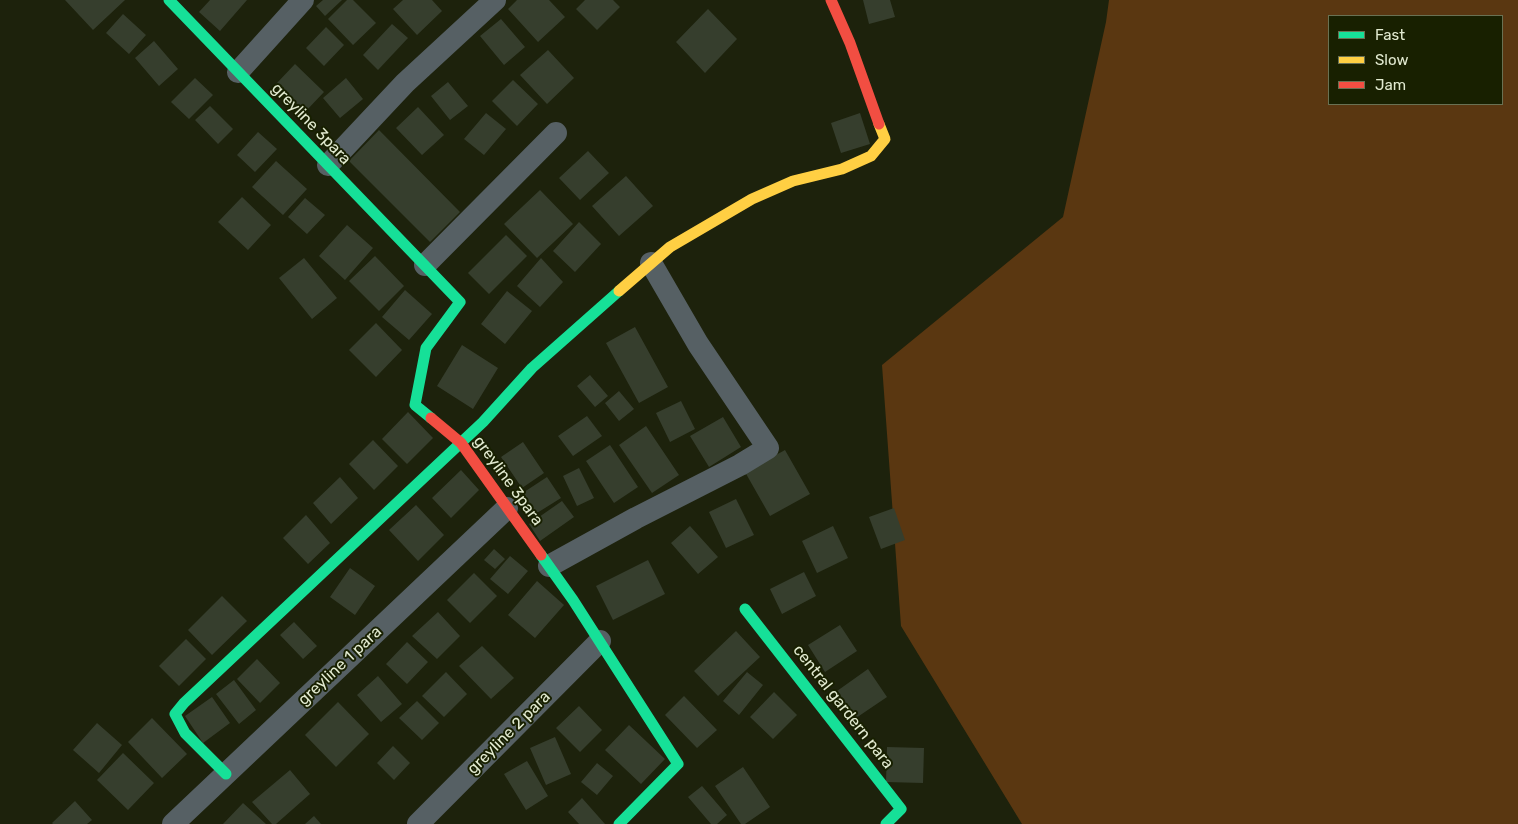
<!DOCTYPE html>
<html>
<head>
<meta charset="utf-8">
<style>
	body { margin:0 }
	#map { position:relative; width:1518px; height:824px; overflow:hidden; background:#1d220c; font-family:Rubik,sans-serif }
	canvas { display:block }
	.legend { position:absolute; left:1328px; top:15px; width:175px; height:90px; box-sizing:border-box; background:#182000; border:1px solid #697153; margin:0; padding:6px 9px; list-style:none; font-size:15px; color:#e2ead0 }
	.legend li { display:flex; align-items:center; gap:10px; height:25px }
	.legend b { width:25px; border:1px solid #697153 }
</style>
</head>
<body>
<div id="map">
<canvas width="1518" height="824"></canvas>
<ul class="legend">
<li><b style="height:6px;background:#16e098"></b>Fast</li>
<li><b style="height:6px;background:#ffcf43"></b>Slow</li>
<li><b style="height:6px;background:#f24e42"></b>Jam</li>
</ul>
</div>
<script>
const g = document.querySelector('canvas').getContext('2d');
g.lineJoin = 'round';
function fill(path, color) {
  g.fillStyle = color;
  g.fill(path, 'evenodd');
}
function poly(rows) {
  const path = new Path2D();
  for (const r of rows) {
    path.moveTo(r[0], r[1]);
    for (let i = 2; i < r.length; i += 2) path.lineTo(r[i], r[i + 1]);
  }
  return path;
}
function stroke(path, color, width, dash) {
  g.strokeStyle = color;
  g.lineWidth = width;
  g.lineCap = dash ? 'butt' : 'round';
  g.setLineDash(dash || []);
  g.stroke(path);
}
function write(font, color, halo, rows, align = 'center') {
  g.font = font + ' Rubik,sans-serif';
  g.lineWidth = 4;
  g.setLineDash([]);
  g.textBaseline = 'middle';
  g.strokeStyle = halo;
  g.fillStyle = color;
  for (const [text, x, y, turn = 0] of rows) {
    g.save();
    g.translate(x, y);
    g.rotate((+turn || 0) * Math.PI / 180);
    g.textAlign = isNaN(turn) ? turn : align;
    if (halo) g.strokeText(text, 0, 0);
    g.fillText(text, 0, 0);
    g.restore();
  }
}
const green = poly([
	[1109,0,1518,0,1518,824,1022,824,901,626,882,365,1063,217,1106,22],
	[1329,16,1502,16,1502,104,1329,104]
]);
const building = poly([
	[65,0,125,0,93,30],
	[210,0,247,0,220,31,199,12],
	[323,0,342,0,325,16,316,6],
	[347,0,353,0,376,23,353,45,328,19],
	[403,0,432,0,442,11,417,35,393,9],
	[517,0,549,0,565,17,538,42,508,9],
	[585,0,613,0,620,7,597,30,576,9],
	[863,0,890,0,895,17,869,24],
	[708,9,737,39,705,73,676,42],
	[123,14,146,35,129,54,106,33],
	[501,19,525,47,504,65,480,36],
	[392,24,408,38,378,70,363,55],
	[326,27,344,45,324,66,306,48],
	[154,41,178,69,159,86,135,58],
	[548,50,574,78,547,104,520,75],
	[295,64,324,92,305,112,276,84],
	[195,78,213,95,189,119,171,102],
	[346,78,363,99,340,118,323,98],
	[513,80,538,104,517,126,492,101],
	[448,82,468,106,450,120,431,96],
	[210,106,233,129,218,144,195,120],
	[418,107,444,135,422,155,396,128],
	[486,113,506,129,484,155,464,139],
	[860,113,870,144,841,153,831,123],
	[379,130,460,212,430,242,349,161],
	[258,132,277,149,255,172,237,155],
	[588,151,609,173,580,200,559,178],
	[276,161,307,189,283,215,252,187],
	[626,176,653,206,619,236,592,206],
	[540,190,573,224,537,258,504,224],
	[242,197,271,225,248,250,218,222],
	[305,198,325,215,307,234,288,217],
	[579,222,601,244,575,272,553,251],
	[347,225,373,248,345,280,319,256],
	[506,235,527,256,489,294,468,273],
	[375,256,404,286,379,311,349,281],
	[304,258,337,298,312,319,279,278],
	[541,258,563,282,540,307,517,286],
	[405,290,432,314,409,340,382,317],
	[507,291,532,311,505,344,481,324],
	[376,323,402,350,376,377,349,350],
	[635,327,668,387,639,403,606,343],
	[462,345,498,368,473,409,437,386],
	[590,375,608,396,595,407,577,386],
	[619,391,634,409,619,421,605,403],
	[681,401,695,429,670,442,656,413],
	[408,412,433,438,407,464,382,439],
	[587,416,602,436,573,456,558,436],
	[723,417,741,447,709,467,690,436],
	[646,426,679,475,652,493,619,445],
	[373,440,398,466,374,490,349,464],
	[523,442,544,473,522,488,501,457],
	[610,445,638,487,614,503,586,461],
	[785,450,810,494,770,516,745,472],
	[579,468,594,498,577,506,563,476],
	[461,470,479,490,451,518,432,498],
	[340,477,358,498,331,524,313,503],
	[547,477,561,498,529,518,515,498],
	[736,499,754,535,726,548,709,512],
	[562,501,574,517,540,541,529,524],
	[416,505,444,535,418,561,389,530],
	[894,508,905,540,881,549,869,517],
	[306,515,330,543,308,564,283,538],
	[690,526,718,557,698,574,671,543],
	[833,526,848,558,817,573,802,541],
	[494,549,505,559,495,569,484,560],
	[510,556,528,571,508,594,490,579],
	[648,560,665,594,613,620,596,586],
	[350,568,375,586,355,615,330,597],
	[804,572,816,596,782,614,770,589],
	[474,573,497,596,470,623,447,600],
	[537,581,564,605,535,638,508,615],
	[222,596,247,621,212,655,188,630],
	[438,612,460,636,437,659,412,636],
	[294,622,317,646,303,659,280,635],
	[840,625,857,651,825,672,808,645],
	[736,631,760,657,718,696,694,671],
	[186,639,206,659,179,686,159,666],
	[407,642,428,662,407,684,386,664],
	[482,646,514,678,491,699,459,666],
	[257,659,280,683,260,703,237,679],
	[868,669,887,697,856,718,837,691],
	[446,672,467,694,444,717,422,696],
	[747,672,763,685,739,715,723,701],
	[378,676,402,704,381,722,357,695],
	[234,680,256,710,239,724,216,694],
	[774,692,797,715,773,739,750,717],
	[684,696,717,730,697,748,665,715],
	[212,697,230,723,203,743,185,716],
	[417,701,439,723,422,740,399,718],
	[338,702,369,734,336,767,305,735],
	[579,706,602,730,580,752,556,728],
	[152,718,187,754,162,778,128,742],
	[97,723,122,745,99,773,73,750],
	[629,725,665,759,641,784,605,750],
	[555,737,571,774,546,785,530,748],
	[393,746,410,763,394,780,377,763],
	[887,747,924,748,923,783,886,782],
	[123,753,154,783,128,810,97,780],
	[527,761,548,796,526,810,504,774],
	[597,763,613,776,597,795,581,782],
	[743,767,770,807,745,824,741,824,715,786],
	[290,770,310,794,276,824,272,824,252,802],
	[702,786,727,815,717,824,711,824,688,797],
	[582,798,605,824,579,824,568,812],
	[75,801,92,820,87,824,53,824,52,823],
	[243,803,266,824,223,824],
	[314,816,321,824,305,824]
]);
const street = poly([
	[238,72,303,0],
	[328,165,405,83,495,0],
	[425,265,556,133],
	[549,566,636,518,740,465,768,448,698,344,651,263],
	[173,824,507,508],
	[418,824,600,641]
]);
const fast = poly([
	[169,0,460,302,426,348,415,405,431,418],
	[541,555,573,600,678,764,619,824],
	[745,609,901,809,886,824],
	[226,774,185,733,175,714,184,703,483,422,532,368,619,291]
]);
const slow = poly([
	[619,291,670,247,752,199,793,181,842,169,871,156,885,139,879,124]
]);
const jam = poly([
	[831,0,850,43,879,124],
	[431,418,461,443,541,555]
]);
const streetNames = [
	["greyline 3para",311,124,46],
	["greyline 3para",508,481,54],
	["greyline 1 para",340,666,-43],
	["central gardern para",843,707,52],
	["greyline 2 para",509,733,-45]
];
fill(green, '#5a3711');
fill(building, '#363e2d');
stroke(street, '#566064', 22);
stroke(fast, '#16e098', 11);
stroke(slow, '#ffcf43', 11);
stroke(jam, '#f24e42', 11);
write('16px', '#e2ead0', '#182000', streetNames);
</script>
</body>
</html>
